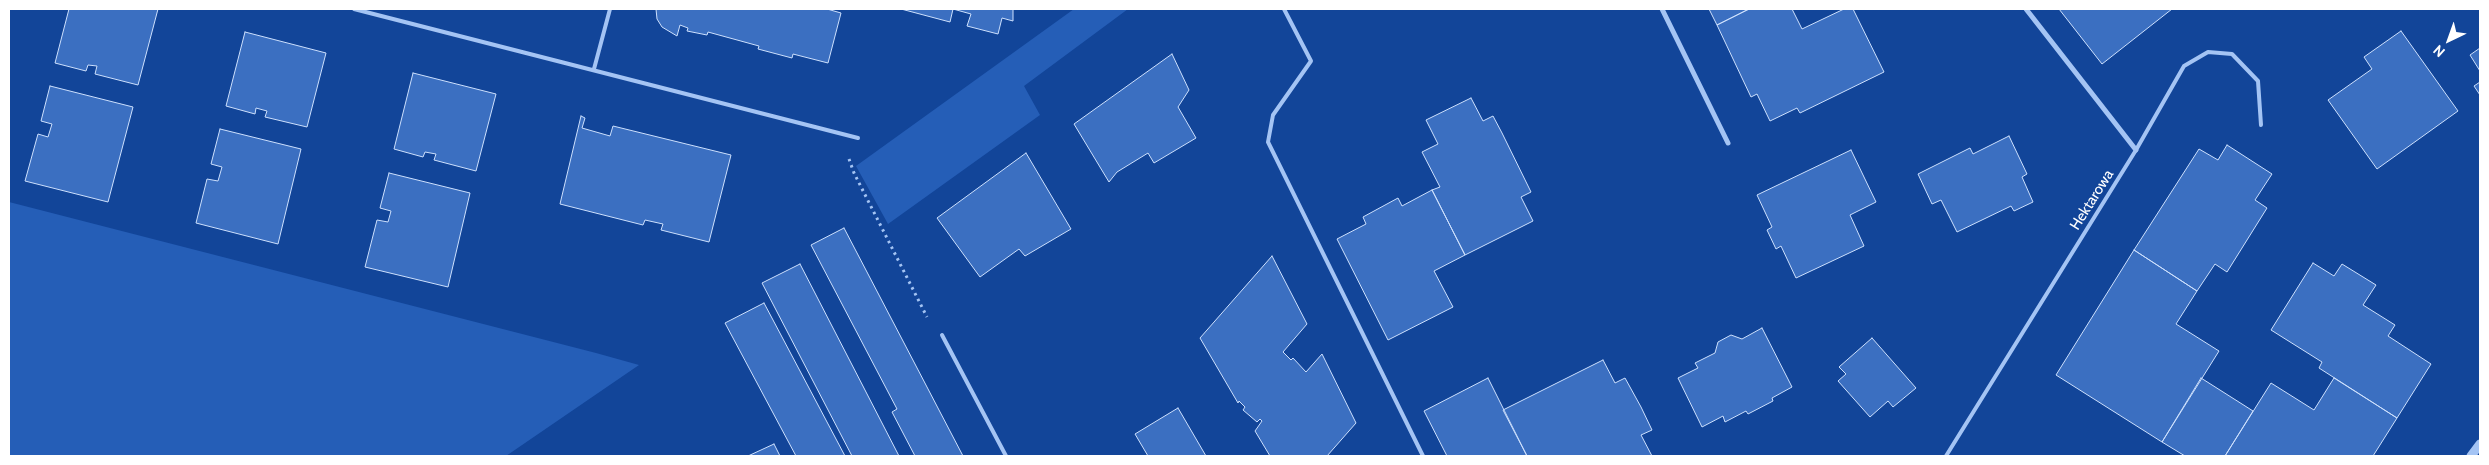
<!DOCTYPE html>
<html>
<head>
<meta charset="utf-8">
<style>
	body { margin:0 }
	#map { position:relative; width:2489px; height:465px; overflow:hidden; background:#124599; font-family:Cabin,sans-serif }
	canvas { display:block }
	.frame { position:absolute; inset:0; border:10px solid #fff; pointer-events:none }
	.north { position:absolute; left:2424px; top:15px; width:50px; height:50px; -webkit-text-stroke:4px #124599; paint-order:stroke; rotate:222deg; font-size:14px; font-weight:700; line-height:20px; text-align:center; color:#fff }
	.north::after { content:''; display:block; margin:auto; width:18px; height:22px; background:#fff; clip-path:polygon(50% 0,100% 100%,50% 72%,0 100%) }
</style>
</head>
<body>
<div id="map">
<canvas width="2489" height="465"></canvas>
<div class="frame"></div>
<div class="north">N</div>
</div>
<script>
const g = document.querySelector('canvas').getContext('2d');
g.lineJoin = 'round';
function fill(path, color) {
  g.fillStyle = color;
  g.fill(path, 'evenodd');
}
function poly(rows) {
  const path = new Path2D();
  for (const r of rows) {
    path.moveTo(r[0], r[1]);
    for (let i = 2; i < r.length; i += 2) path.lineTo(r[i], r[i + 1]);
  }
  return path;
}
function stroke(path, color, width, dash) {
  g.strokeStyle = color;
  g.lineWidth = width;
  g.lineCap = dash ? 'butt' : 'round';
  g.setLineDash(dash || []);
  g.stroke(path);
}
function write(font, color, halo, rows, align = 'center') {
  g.font = font + ' Cabin,sans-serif';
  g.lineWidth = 4.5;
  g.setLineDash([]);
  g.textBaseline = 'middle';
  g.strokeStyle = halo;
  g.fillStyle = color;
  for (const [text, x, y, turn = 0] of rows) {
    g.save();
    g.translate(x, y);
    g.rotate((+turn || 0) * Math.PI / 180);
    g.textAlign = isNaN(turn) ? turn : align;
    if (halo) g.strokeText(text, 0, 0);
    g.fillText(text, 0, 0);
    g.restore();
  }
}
const green = poly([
	[1074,9,1128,9,1024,86,1040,115,888,224,856,166],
	[9,202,596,353,639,365,506,456,9,456]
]);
const building = poly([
	[69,9,158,9,138,85,95,74,97,66,88,65,86,71,55,63,69,9],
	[656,9,827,9,841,13,828,63,793,54,792,58,758,49,759,46,708,32,707,35,687,31,688,28,680,25,677,36,662,27,657,19,656,9],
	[901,9,1013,9,1013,21,1002,18,998,34,967,26,971,14,953,9,950,22,901,9],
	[1709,9,1749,9,1717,25,1709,9],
	[1749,9,1792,9,1802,29,1844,9,1853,9,1884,72,1800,113,1797,108,1770,121,1757,94,1751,97,1717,25,1749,9],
	[2059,9,2172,9,2102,64,2059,9],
	[2401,31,2458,111,2377,169,2328,100,2372,69,2364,57,2401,31],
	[245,32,326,53,307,127,265,117,267,111,256,108,255,114,226,106,245,32],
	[2480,48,2480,71,2470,55,2480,48],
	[1172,54,1189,90,1178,107,1196,138,1154,163,1148,153,1117,172,1109,182,1074,124,1172,54],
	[413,73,496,94,476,171,434,160,436,154,425,152,423,157,394,149,413,73],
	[2480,82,2480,95,2474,86,2480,82],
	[50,86,133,107,108,202,25,181,38,134,48,137,52,124,41,121,50,86],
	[1471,98,1483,121,1493,116,1502,133,1531,192,1521,197,1533,221,1465,255,1432,190,1440,187,1422,152,1438,144,1426,120,1471,98],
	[581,116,585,118,582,128,610,136,613,126,731,155,709,242,661,230,663,224,645,220,643,225,560,204,581,116],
	[220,129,301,149,278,244,196,223,207,179,218,181,222,167,211,164,220,129],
	[2009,136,2027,174,2022,177,2033,202,2014,211,2011,206,1957,232,1941,200,1932,204,1918,174,1970,148,1973,154,2009,136],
	[2227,145,2272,174,2255,200,2267,208,2227,272,2215,264,2197,291,2134,250,2199,149,2218,160,2227,145],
	[1851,150,1876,202,1850,215,1864,246,1796,278,1781,246,1776,249,1767,230,1772,227,1757,195,1851,150],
	[1026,153,1071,229,1025,256,1019,249,980,277,937,218,1026,153],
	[389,173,470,193,448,287,365,267,377,220,388,222,391,211,380,208,389,173],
	[1432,190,1465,255,1434,271,1453,307,1388,340,1337,239,1366,224,1363,217,1398,198,1402,206,1432,190],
	[844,228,963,456,915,456,892,412,897,409,811,245,844,228],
	[2134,250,2197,291,2176,324,2219,351,2162,442,2056,375,2134,250],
	[1272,256,1307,324,1283,352,1291,360,1293,358,1306,372,1322,354,1356,423,1327,456,1270,456,1255,431,1262,421,1260,419,1257,422,1243,410,1245,407,1239,401,1238,403,1200,338,1272,256],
	[2313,263,2334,276,2342,264,2376,285,2363,305,2395,325,2388,336,2431,364,2397,418,2319,368,2322,362,2271,330,2313,263],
	[800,264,899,456,852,456,762,283,800,264],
	[764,303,845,456,796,456,725,323,764,303],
	[1762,328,1792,387,1772,398,1773,401,1748,414,1746,411,1725,422,1723,416,1702,427,1678,378,1698,368,1695,363,1715,353,1718,342,1731,335,1742,339,1762,328],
	[1872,338,1916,388,1893,407,1888,401,1870,417,1838,381,1846,374,1839,367,1872,338],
	[1603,360,1615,383,1625,378,1641,407,1652,430,1641,435,1652,456,1527,456,1503,410,1603,360],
	[1488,378,1527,456,1447,456,1424,411,1488,378],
	[2201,378,2253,411,2225,456,2185,456,2162,442,2201,378],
	[2334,378,2397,418,2373,456,2225,456,2271,383,2314,410,2334,378],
	[1178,408,1206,456,1148,456,1135,434,1178,408],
	[774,444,780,456,748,456,774,444]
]);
const path = poly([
	[849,159,854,173,927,317]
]);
const service = poly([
	[354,9,858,138],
	[1284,9,1311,61,1273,115,1268,142,1423,456],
	[594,69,610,9],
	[942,335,1006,456],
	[1946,456,2136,150,2184,66,2208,52,2232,54,2258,81,2261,125]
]);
const minor = poly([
	[1662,9,1728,143],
	[2026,9,2136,150]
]);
const tertiary = poly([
	[2471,456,2480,444]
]);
const streetNames = [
	["Hektarowa",2092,200,-58]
];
fill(green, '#255eb7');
fill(building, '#3b6fc1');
stroke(building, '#cde0fd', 1);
stroke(path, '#a4c4f4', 3, [2.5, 4]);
stroke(service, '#a4c4f4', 4);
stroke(minor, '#a4c4f4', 5);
stroke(tertiary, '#a4c4f4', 9);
write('15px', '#fff', '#124599', streetNames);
</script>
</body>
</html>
